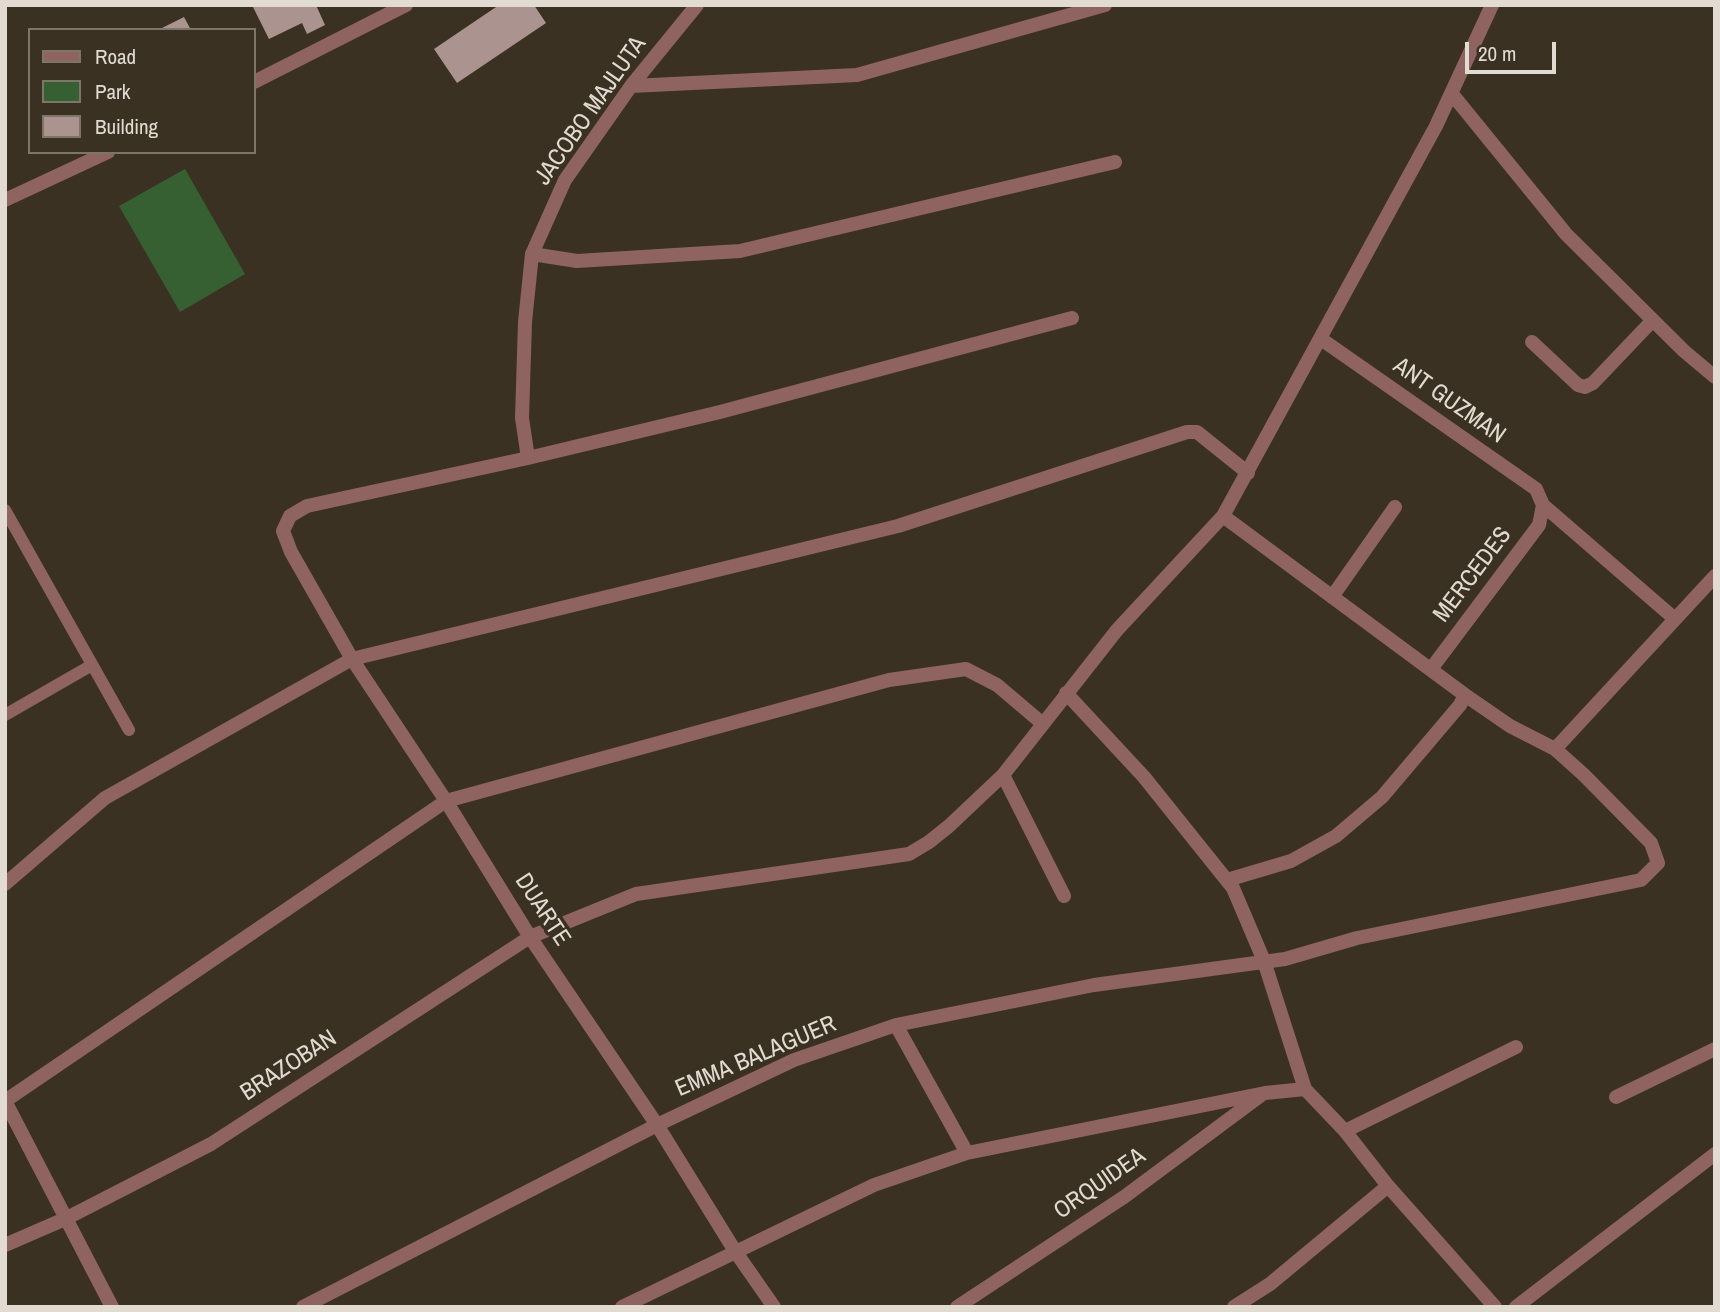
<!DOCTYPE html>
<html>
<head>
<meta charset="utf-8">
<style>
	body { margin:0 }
	#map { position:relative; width:1720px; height:1312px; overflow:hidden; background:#3b3122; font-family:"Archivo Narrow",sans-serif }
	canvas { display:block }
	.frame { position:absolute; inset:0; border:7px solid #e1dbd1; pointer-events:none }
	.legend { position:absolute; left:28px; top:28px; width:228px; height:126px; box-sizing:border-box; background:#3b3122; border:2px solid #7d7568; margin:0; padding:9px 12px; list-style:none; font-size:21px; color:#e1dbd1 }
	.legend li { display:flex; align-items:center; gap:14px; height:35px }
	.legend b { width:35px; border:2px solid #7d7568 }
	.scale { position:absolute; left:1465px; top:42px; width:91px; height:32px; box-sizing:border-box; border:4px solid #e1dbd1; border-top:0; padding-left:9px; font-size:21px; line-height:24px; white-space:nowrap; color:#e1dbd1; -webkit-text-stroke:5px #3b3122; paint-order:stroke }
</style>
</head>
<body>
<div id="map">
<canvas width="1720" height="1312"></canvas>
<div class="frame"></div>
<ul class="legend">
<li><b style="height:9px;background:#8f6460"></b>Road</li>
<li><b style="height:19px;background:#366032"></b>Park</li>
<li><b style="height:19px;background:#ab948f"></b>Building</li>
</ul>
<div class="scale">20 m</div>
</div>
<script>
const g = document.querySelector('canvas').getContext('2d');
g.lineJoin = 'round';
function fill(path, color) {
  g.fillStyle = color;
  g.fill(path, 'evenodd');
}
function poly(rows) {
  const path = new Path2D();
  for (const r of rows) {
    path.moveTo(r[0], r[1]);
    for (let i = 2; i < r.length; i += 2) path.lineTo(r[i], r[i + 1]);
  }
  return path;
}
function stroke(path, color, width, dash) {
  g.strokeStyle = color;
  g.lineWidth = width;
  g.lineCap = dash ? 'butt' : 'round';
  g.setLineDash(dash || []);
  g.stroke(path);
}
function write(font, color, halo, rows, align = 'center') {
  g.font = font + ' "Archivo Narrow",sans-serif';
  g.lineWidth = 7;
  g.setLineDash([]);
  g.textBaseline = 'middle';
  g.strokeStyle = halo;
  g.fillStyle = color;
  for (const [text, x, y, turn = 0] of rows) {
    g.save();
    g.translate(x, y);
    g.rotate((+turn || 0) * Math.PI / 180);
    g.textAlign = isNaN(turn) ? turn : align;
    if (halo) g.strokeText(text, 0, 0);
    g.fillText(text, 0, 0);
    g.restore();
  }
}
const green = poly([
	[185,169,245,274,180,312,119,206]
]);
const building = poly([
	[252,5,316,5,325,25,307,34,302,23,269,39],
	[499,5,534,5,546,23,457,83,434,49],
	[184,17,191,30,158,30]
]);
const lane = poly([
	[5,510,129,730],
	[5,715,92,665]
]);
const street = poly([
	[254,82,406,5],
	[631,86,857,75,1105,5],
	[1452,94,1566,234,1684,351,1715,377],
	[5,200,108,152],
	[532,254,577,261,740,251,1115,162],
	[1321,339,1536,489,1543,505,1675,619],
	[1532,342,1578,385,1585,387,1593,383,1653,320],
	[528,458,522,418,525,322,532,254,565,180,631,86,697,5],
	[1332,597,1395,507],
	[1431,669,1539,525,1543,505],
	[1066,693,1144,777,1233,888,1264,961,1305,1089,1345,1131,1388,1186,1495,1307],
	[1555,749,1715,576],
	[1003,775,1064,896],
	[1227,880,1291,861,1336,836,1382,797,1460,705,1465,695],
	[5,884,105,798,352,659,898,526,1187,432,1197,432,1248,473],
	[896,1025,967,1153],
	[1616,1097,1715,1049],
	[5,1101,446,801,889,680,966,669,997,685,1043,724],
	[5,1101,112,1307],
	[1345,1131,1516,1047],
	[5,1245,65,1219,211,1144,530,937,636,894,909,854,929,842,949,826,1003,775,1117,630,1223,516,1436,126,1492,5],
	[303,1307,657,1125,794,1060,896,1025,1094,985,1285,959,1357,938,1641,880,1658,863,1651,843,1584,775,1555,749,1510,726,1465,695,1223,516],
	[622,1307,874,1185,967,1153,1265,1093,1305,1089],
	[774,1307,735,1251,657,1125,530,937,446,801,352,659,291,552,283,531,290,516,307,506,528,458,720,412,1072,318],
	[957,1307,1124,1197,1260,1096],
	[1234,1307,1270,1284,1388,1186],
	[1516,1307,1715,1154]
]);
const streetNames = [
	["JACOBO MAJLUTA",591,111,-55],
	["ANT GUZMAN",1449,401,35],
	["MERCEDES",1473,575,-53],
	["DUARTE",542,910,57],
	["EMMA BALAGUER",756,1057,-23],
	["BRAZOBAN",289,1066,-33],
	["ORQUIDEA",1100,1184,-35]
];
fill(green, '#366032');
fill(building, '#ab948f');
stroke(lane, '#8f6460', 12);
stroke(street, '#8f6460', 14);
write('24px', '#e1dbd1', '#3b3122', streetNames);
</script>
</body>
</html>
